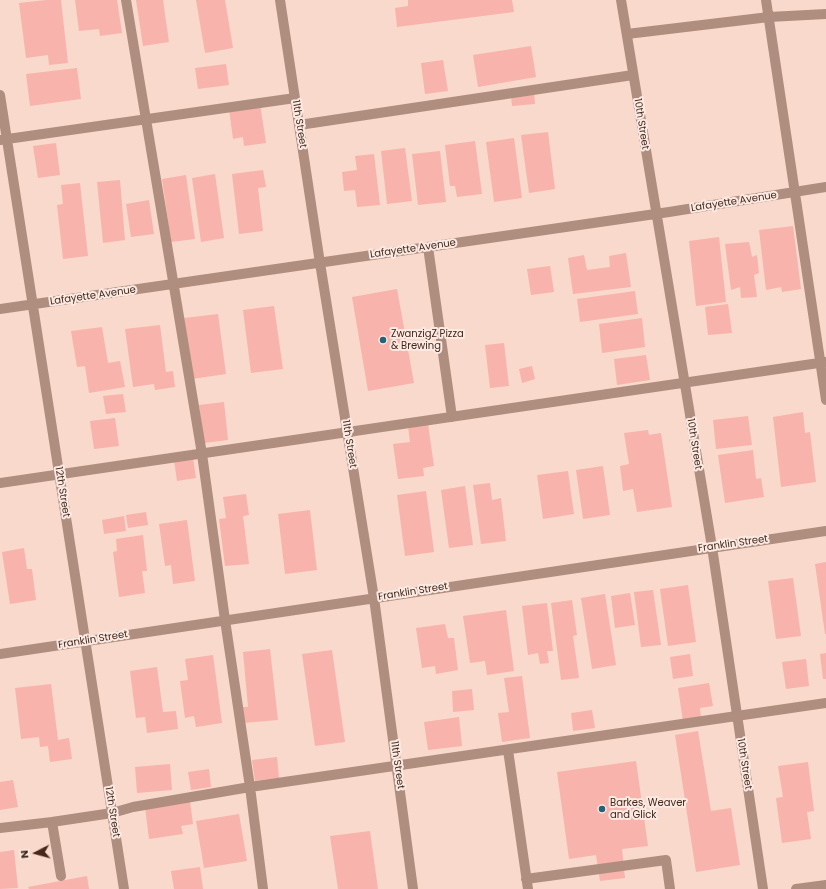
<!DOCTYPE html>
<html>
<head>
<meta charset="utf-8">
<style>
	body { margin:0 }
	#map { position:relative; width:826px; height:889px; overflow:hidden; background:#f9d9cb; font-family:Poppins,sans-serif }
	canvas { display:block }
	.north { position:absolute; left:16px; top:833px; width:40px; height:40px; -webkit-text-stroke:3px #faeae3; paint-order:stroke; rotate:264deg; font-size:11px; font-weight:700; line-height:16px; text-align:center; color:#46281a }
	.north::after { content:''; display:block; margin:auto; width:14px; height:18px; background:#46281a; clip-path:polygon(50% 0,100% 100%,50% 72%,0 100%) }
</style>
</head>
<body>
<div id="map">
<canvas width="826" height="889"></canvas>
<div class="north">N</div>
</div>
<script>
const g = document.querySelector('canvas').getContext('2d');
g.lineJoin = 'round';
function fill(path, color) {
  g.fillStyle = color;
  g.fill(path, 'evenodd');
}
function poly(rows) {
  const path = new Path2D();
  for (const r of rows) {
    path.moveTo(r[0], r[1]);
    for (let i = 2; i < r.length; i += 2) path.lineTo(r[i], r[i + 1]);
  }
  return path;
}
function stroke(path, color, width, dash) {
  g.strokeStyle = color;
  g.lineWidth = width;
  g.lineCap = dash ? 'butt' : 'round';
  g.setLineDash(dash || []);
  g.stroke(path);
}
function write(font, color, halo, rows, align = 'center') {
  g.font = font + ' Poppins,sans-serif';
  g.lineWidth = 4;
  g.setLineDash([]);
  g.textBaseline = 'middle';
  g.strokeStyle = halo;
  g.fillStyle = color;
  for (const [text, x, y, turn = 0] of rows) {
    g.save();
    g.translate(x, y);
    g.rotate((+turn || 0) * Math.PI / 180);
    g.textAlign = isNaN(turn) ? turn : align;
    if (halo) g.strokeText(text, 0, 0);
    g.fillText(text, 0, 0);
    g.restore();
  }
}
const building = poly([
	[46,0,61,0,68,63,49,65,48,55,26,58,19,3],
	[75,0,117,0,122,33,100,36,99,29,79,31],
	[136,0,163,0,169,42,143,46],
	[196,0,225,0,233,48,205,53],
	[408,0,512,0,514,12,397,27,395,8,408,6],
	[531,46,536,77,478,87,473,55],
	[443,60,448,91,425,94,421,63],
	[226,64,229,85,198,89,195,68],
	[77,68,81,99,30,106,26,74],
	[534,92,535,104,512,106,511,95],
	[260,104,266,143,244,146,243,137,233,139,229,109],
	[548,132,555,189,529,193,521,135],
	[514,138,522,198,494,202,486,142],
	[475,141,482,194,457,197,455,186,450,186,445,145],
	[56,143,60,175,38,178,33,146],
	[405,148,412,201,387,204,381,151],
	[440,151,446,202,418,205,412,154],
	[374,154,380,205,357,207,355,190,344,191,342,172,357,170,355,156],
	[263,170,266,187,258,188,263,231,239,234,232,174],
	[215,174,224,238,201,242,192,178],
	[186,175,195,239,171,242,162,179],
	[120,180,125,240,103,243,97,182],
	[80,183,88,256,63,259,57,205,63,204,61,185],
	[149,200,154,234,131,237,126,204],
	[793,226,801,289,782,292,781,287,766,290,759,230],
	[719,237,726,302,696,306,689,241],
	[749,242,752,257,757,255,759,273,754,275,757,297,741,298,740,287,731,290,725,244],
	[626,253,631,287,573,294,568,258,584,255,587,270,610,267,609,256],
	[550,266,554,292,531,295,527,269],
	[397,289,414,383,368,391,352,297],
	[635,291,638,314,580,322,577,299],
	[728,304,732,333,708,335,705,307],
	[274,306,283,369,251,373,243,310],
	[218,314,226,374,192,379,184,318],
	[642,318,645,347,602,353,599,324],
	[160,325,166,372,173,371,175,387,155,390,154,384,133,387,125,329],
	[102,327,108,363,120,361,125,387,89,393,85,366,77,367,71,331],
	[504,343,509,386,490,388,485,345],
	[646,355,650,380,617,385,614,359],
	[532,366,535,379,522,383,519,369],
	[123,394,126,412,106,414,103,396],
	[224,402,228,440,204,443,199,405],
	[803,412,805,433,810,432,816,482,781,487,773,417],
	[748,416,752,445,716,449,713,420],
	[115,418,119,446,94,449,90,421],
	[428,424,434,466,423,468,424,476,398,479,393,444,410,442,408,426],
	[648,430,649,435,661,433,672,507,637,512,633,489,623,491,620,466,629,464,624,433],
	[753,450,756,479,761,478,764,497,725,503,718,455],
	[193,458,196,478,177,481,174,460],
	[603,466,610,515,583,519,576,470],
	[568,471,574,514,543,519,537,475],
	[490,483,492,500,501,498,506,541,481,544,473,485],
	[465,486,473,545,449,548,441,490],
	[426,491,434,552,405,556,397,495],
	[246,494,249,515,243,516,249,564,225,566,219,519,226,518,223,497],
	[310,510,317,570,285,574,278,514],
	[146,512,148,525,128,528,126,515],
	[124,516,126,531,104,534,102,520],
	[187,520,195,581,173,584,171,565,165,566,159,524],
	[143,535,147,571,142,571,145,593,119,597,113,552,117,551,116,539],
	[24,548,27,569,32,569,36,600,10,604,2,552],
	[826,562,826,634,825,634,815,564],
	[793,578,801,636,776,639,768,581],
	[688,585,696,642,668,646,660,589],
	[653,590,661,645,641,647,634,592],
	[630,593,635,625,615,628,611,596],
	[605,594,616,665,592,669,581,598],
	[572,600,577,635,573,636,579,678,561,680,551,603],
	[547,603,553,651,547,651,549,663,540,664,538,653,528,655,522,606],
	[506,610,514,671,487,675,485,661,470,663,463,616],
	[445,624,448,638,454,638,458,670,436,674,435,666,422,668,416,628],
	[270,649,278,720,243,723,242,707,248,707,243,652],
	[332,650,345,742,315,746,302,654],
	[826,653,826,679,823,679,820,654],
	[690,654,693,676,673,679,670,657],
	[213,655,222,723,196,727,194,716,185,718,180,681,188,680,185,659],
	[806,659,809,686,786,689,782,662],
	[157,667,163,712,176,711,178,729,147,733,145,717,136,718,130,671],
	[522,676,530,738,502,742,498,713,509,712,504,678],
	[709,683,713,706,700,708,701,718,683,721,678,688],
	[51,684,58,740,69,738,72,759,50,762,48,746,40,747,39,737,21,739,15,688],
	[472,689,474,710,453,712,452,691],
	[592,710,595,728,573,731,571,713],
	[459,717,462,746,428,750,424,722],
	[698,731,711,811,731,808,740,865,696,872,675,735],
	[277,757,279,778,255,781,252,760],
	[636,761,648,846,622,849,625,878,600,881,596,855,569,859,557,772],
	[808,762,814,811,807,812,811,839,782,843,776,798,783,797,778,766],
	[170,764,172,790,137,793,135,767],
	[209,769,211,787,191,790,188,772],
	[13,780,18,807,0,810,0,782],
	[190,801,193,824,181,826,183,834,149,839,145,807],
	[239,814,247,861,204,868,196,821],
	[370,831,378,889,338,889,330,836],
	[14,850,18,888,0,889,0,852],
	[200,867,203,889,174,889,171,871],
	[87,876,89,889,29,889,28,887]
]);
const minor = poly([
	[126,0,202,454,225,620,250,787,263,889],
	[280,0,320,263,374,598,413,889],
	[621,0,712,547,763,889],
	[766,0,826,400],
	[627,34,769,17,826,14],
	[0,95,124,889],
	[299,125,633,75],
	[0,140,295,98],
	[428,247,452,417],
	[0,309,669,212,826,187],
	[0,483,826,362],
	[0,654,826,531],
	[508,750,528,889],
	[52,822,61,876],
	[0,828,52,822,112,813,133,807,250,787,826,703],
	[526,879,666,860,670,889],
	[796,889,826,885]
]);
const markers = [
	[383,340,4,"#246278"],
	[602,809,4,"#246278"]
];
const streetNames = [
	["11th Street",299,124,81],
	["10th Street",641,124,81],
	["Lafayette Avenue",734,202,-9],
	["Lafayette Avenue",413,249,-8],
	["Lafayette Avenue",93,296,-8],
	["11th Street",349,444,81],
	["10th Street",694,444,81],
	["12th Street",62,492,81],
	["Franklin Street",733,544,-8],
	["Franklin Street",413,592,-9],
	["Franklin Street",93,640,-9],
	["10th Street",744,764,81],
	["11th Street",397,765,82],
	["12th Street",112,812,81]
];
const poiNames = [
	["ZwanzigZ Pizza",391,334],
	["& Brewing",391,346],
	["Barkes, Weaver",610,803],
	["and Glick",610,815]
];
fill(building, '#f8b3ad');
stroke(minor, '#af8e7f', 10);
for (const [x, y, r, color] of markers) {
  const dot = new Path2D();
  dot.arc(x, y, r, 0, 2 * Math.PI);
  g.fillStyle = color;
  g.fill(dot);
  stroke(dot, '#faeae3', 1.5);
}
write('10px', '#46281a', '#faeae3', streetNames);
write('10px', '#46281a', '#faeae3', poiNames, 'left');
</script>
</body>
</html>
